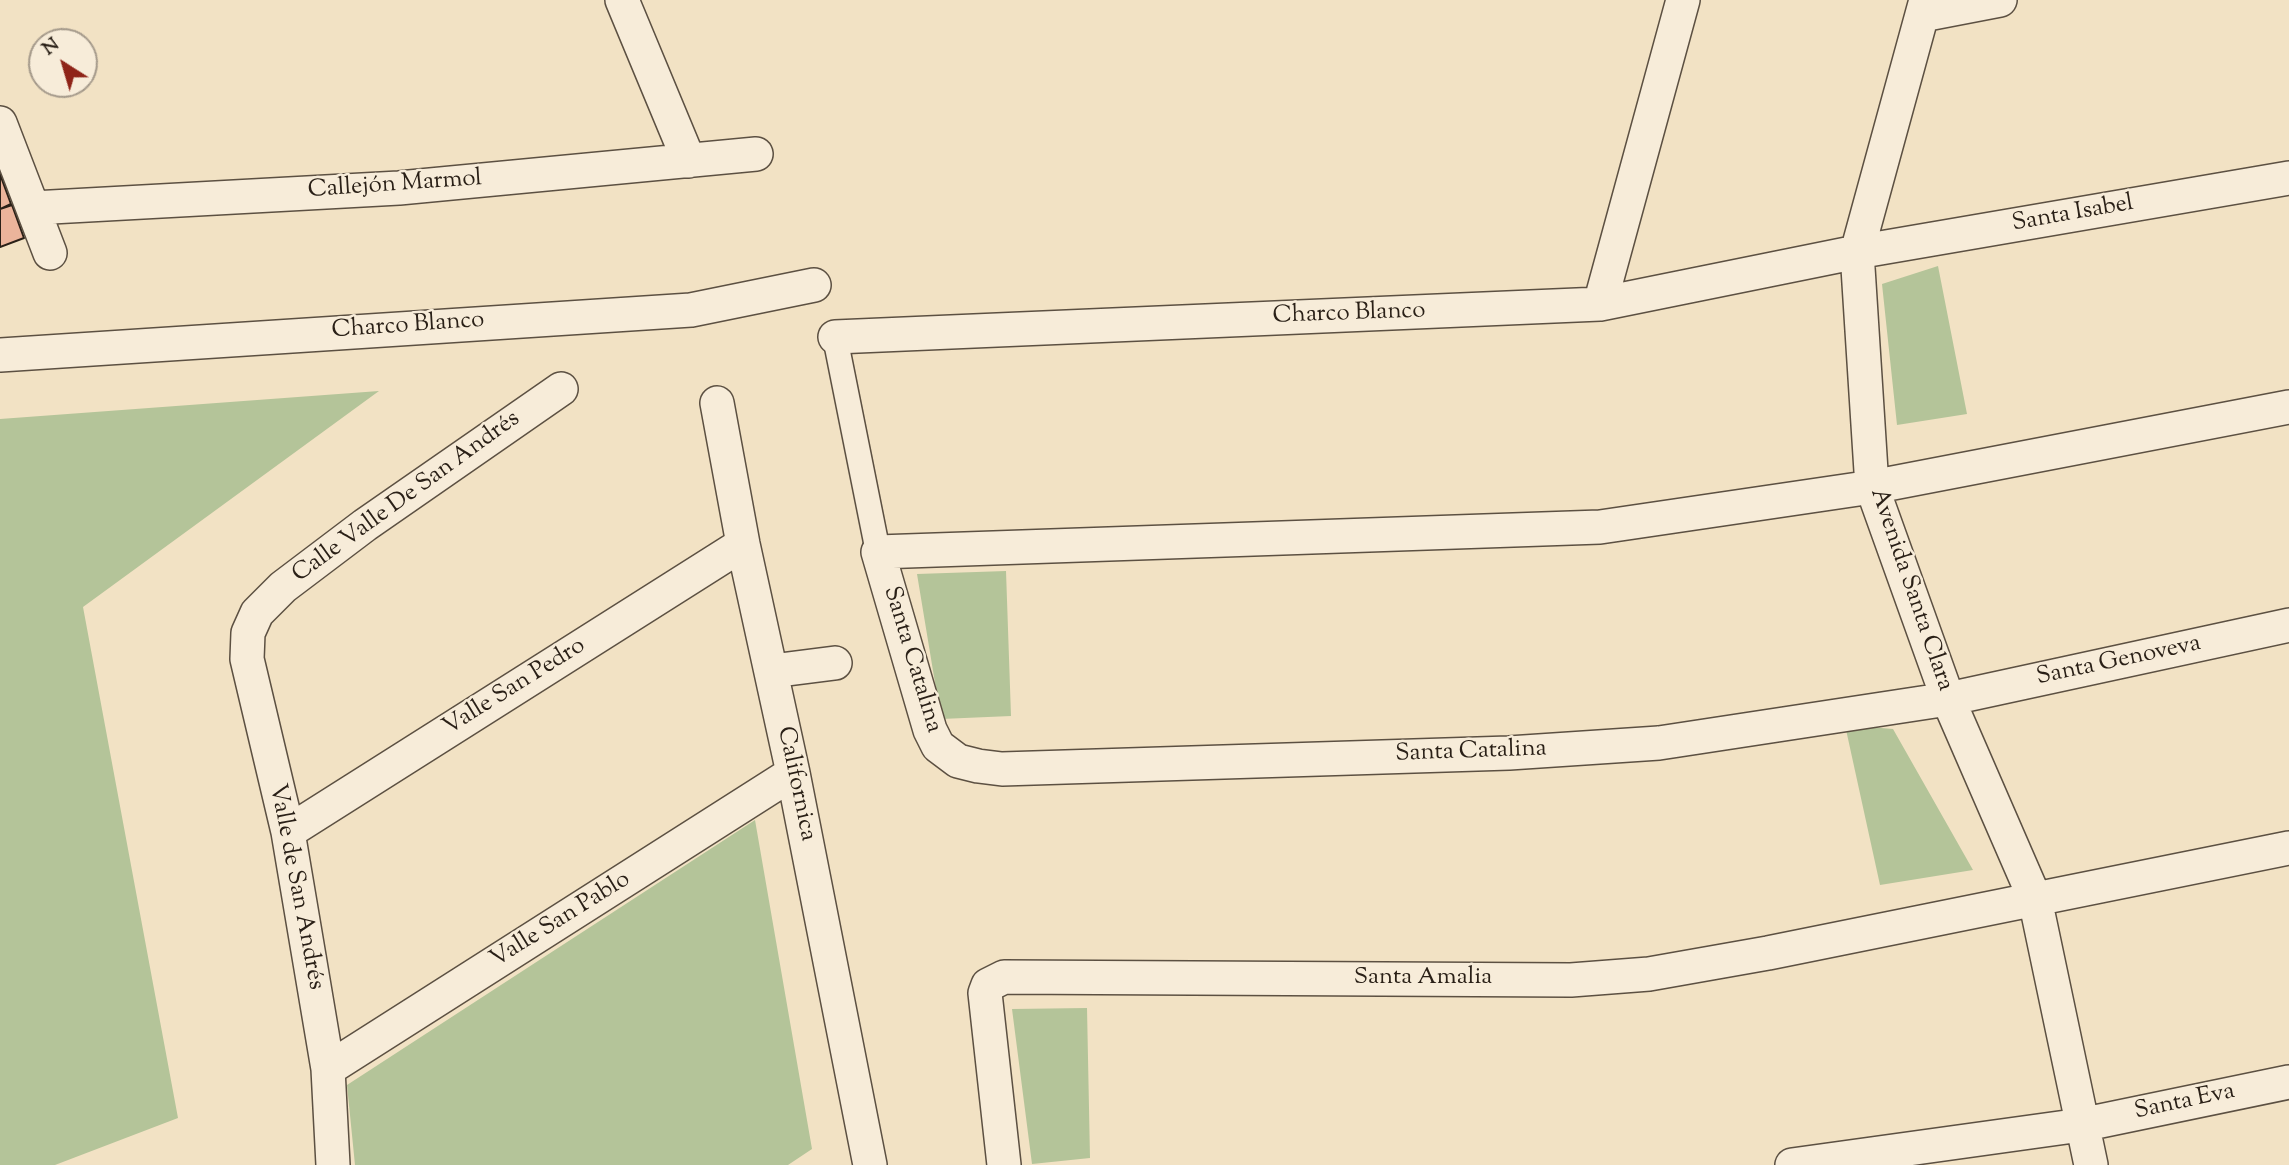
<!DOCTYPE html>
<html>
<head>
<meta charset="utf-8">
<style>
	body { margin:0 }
	#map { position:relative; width:2289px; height:1165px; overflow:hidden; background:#f2e2c4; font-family:"Sorts Mill Goudy",serif }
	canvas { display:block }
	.north { position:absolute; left:28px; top:28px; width:70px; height:70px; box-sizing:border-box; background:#f7ecd9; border:2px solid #a59a8b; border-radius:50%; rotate:323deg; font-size:19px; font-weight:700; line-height:28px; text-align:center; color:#2a2017 }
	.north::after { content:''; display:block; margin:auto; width:24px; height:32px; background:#8f2418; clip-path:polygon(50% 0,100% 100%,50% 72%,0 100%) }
</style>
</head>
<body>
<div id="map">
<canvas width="2289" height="1165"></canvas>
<div class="north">N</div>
</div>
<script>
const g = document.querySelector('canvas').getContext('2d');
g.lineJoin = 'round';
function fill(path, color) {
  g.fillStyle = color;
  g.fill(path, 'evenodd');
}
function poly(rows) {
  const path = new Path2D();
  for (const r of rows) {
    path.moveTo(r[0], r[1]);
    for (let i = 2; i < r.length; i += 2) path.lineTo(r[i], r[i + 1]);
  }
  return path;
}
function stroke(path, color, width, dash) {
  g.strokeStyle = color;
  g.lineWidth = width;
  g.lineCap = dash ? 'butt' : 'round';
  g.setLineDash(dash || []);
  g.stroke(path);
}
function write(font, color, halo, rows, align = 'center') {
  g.font = font + ' "Sorts Mill Goudy",serif';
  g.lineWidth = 5;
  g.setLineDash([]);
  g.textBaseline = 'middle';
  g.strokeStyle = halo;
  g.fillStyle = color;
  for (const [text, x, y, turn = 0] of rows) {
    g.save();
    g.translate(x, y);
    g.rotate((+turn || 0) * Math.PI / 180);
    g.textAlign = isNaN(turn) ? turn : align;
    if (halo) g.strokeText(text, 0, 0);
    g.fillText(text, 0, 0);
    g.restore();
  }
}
const green = poly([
	[1938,266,1967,414,1897,425,1882,284],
	[379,391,83,607,178,1118,55,1165,0,1165,0,419],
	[1006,571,1011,716,941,719,917,574],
	[1845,725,1893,729,1973,870,1880,885],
	[755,820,812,1149,788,1165,355,1165,347,1085],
	[1087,1008,1090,1158,1032,1164,1012,1009]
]);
const building = poly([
	[0,174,11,204,0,209,0,174],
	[12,205,24,238,0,247,0,209,12,205]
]);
const pedestrian = poly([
	[835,337,878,552]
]);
const minor = poly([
	[622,0,689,161],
	[1926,0,1857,252,1872,487,1948,699,2035,899,2091,1165],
	[1922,15,2000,0],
	[0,123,50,253],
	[33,208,399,188,756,154],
	[1600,304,1683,0],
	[835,337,1600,304,1857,252,2289,178],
	[0,355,691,310,814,285],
	[717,403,743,544,793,773,870,1165],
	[2289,407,1872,487,1600,527,878,552,930,730,938,746,958,761,978,766,1002,769,1509,753,1659,743,1948,699,2289,625],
	[772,671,835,663],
	[288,832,743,544],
	[328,1069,793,773],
	[333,1165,328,1069,288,832,247,659,248,633,257,613,283,587,365,525,561,389],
	[1004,1165,985,993,988,985,1004,977,1571,980,1649,974,1768,953,2289,848],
	[1792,1165,2081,1125,2289,1082]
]);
const streetNames = [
	["Callejón Marmol",395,186,-4],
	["Santa Isabel",2073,215,-10],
	["Charco Blanco",1349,315,-2],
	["Charco Blanco",408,327,-4],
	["Calle Valle De San Andrés",407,498,-36],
	["Avenida Santa Clara",1910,590,71],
	["Santa Catalina",911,660,73],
	["Santa Genoveva",2119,662,-12],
	["Valle San Pedro",515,688,-32],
	["Santa Catalina",1471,753,-2],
	["Californica",795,784,78],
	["Valle de San Andrés",295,887,79],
	["Valle San Pablo",561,921,-32],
	["Santa Amalia",1423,979],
	["Santa Eva",2185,1103,-12]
];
fill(green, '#b4c499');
fill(building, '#ebb49b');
stroke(building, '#2a2017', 2);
stroke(pedestrian, '#5c5042', 27);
stroke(minor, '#5c5042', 36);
stroke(pedestrian, '#f7ecd9', 24);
stroke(minor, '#f7ecd9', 33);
write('24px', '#2a2017', '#f7ecd9', streetNames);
</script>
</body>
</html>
